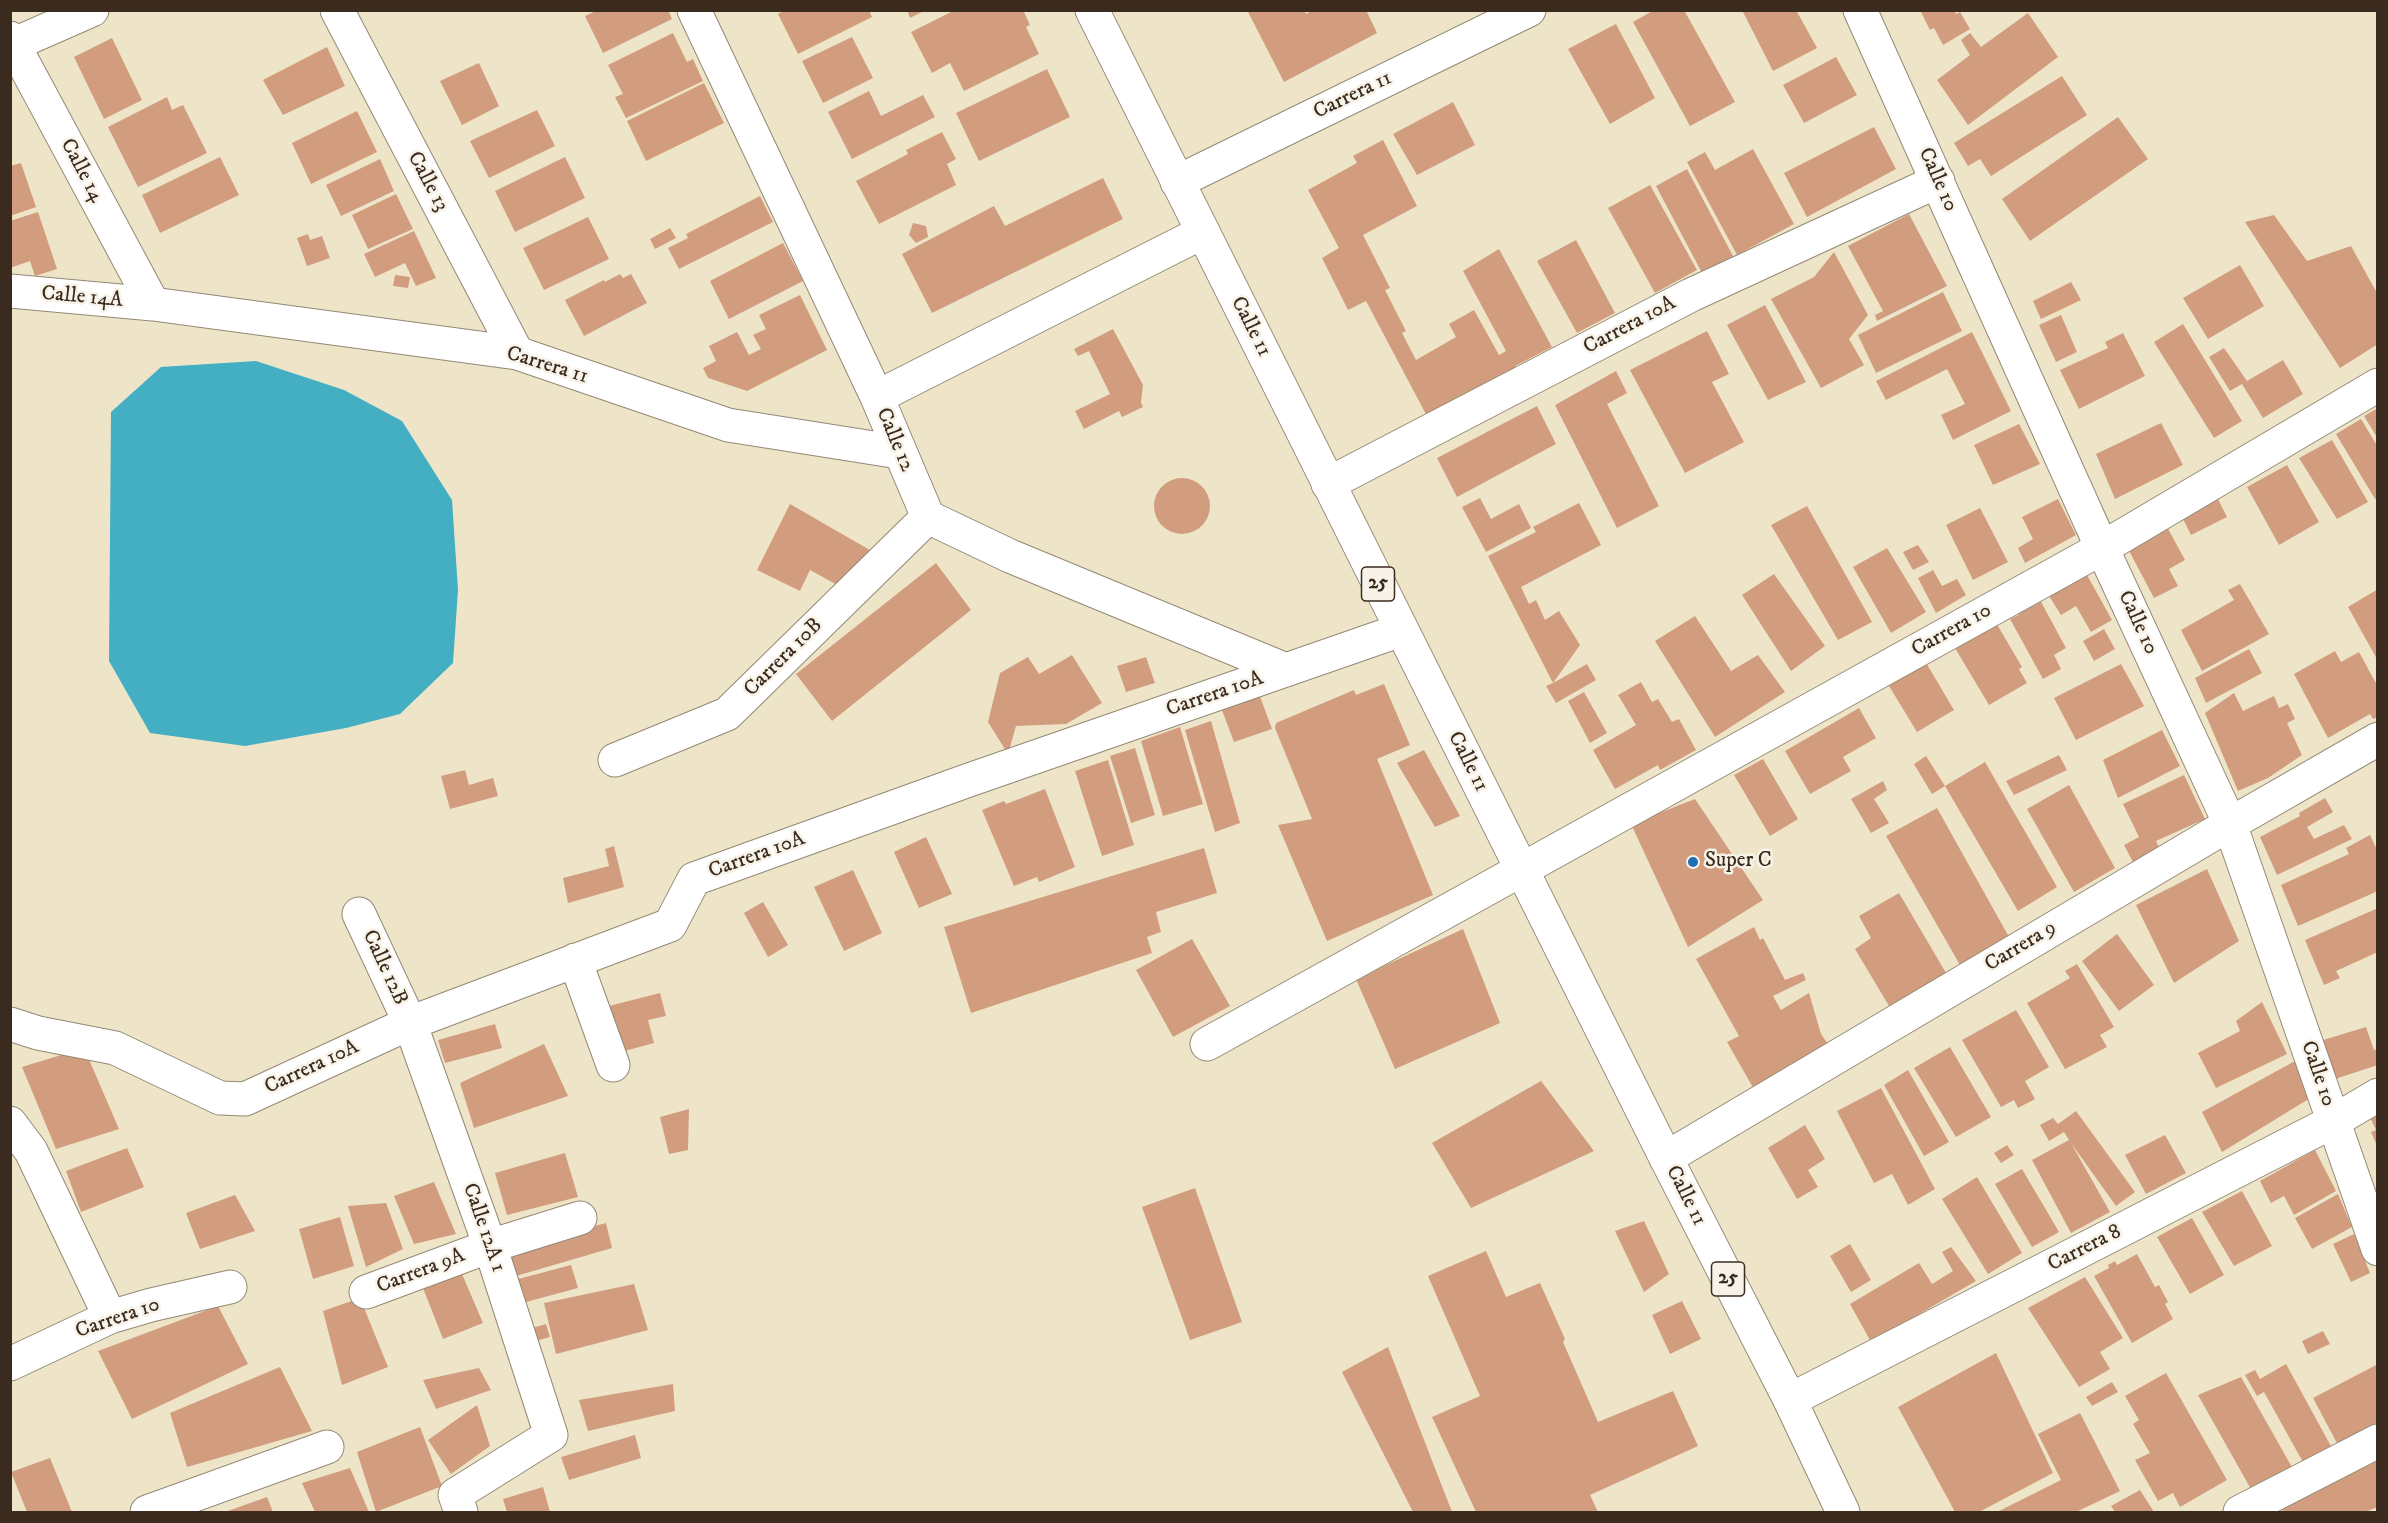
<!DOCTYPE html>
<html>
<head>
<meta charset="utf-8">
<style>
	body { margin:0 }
	#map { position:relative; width:2388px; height:1523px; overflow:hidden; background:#eee5c9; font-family:"IM FELL DW Pica",serif }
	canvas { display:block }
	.frame { position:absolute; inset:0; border:12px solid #3b2a1e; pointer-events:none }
</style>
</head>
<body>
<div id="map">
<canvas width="2388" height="1523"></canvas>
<div class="frame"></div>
</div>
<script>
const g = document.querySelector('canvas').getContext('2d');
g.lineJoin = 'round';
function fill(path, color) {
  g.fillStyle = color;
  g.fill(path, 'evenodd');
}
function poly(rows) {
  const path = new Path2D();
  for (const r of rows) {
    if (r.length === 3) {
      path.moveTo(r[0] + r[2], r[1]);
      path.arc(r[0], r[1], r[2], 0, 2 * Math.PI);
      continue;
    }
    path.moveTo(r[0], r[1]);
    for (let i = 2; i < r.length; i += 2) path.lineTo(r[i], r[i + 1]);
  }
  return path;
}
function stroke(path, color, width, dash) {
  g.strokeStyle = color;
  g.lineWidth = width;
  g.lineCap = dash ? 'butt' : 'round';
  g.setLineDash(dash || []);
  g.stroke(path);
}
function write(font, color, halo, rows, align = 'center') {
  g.font = font + ' "IM FELL DW Pica",serif';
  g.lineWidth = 5;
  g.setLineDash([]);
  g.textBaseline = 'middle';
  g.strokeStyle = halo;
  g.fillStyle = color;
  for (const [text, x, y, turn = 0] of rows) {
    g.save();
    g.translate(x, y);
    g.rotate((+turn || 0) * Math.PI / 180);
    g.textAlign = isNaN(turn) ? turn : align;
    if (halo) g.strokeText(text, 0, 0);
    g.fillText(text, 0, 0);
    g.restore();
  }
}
const water = poly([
	[256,361,344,390,402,421,452,500,458,590,453,663,400,714,346,728,245,746,150,733,109,661,111,412,161,367]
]);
const building = poly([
	[598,10,668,10,672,19,603,53,585,16],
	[785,10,869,10,872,17,798,54,778,14],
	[907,10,926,10,910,18],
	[955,10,1023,10,1030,25,1026,27,1039,54,964,91,950,63,932,73,911,32],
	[1247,10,1304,10,1306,14,1313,10,1366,10,1377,33,1284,82],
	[1654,10,1684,10,1735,102,1690,126,1633,22],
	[1742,10,1796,10,1817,48,1773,71],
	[1920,10,1954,10,1956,14,1960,12,1970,29,1943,45,1934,28,1930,30],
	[2028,13,2058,57,1968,125,1937,80,1970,55,1961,40,1970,33,1981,47],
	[1616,24,1655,98,1610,124,1568,49],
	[673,33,687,62,693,59,703,81,626,118,615,97,623,94,608,65],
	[852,37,873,78,823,103,802,61],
	[112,38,142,100,104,119,74,57],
	[327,47,345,86,283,115,263,80],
	[1836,57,1857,95,1804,123,1783,85],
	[479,63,499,106,462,125,440,81],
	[1047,69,1070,117,979,161,956,113],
	[2062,76,2087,115,1991,176,1980,159,1968,166,1954,143],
	[704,83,724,123,646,161,627,121],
	[869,91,881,116,923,95,935,117,852,159,828,112],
	[167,97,172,110,183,105,207,153,138,187,108,127],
	[1453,102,1475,145,1417,175,1393,134],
	[537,110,555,146,489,178,470,141],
	[357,111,377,152,311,184,292,143],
	[2118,117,2148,159,2030,241,2002,199],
	[1874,127,1896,169,1807,217,1784,173],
	[942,132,956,159,947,164,956,185,879,224,856,181,908,154,906,150],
	[1383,140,1417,206,1363,235,1390,288,1385,290,1406,331,1402,333,1416,360,1456,337,1449,324,1474,310,1499,355,1506,351,1463,271,1499,249,1552,347,1515,366,1518,372,1429,420,1366,301,1348,310,1322,258,1339,248,1308,190,1357,163,1353,156],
	[1753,149,1794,224,1737,255,1687,162,1705,152,1715,170],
	[220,157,239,195,160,233,142,195],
	[565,157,585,198,515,232,495,191],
	[380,159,394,191,341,216,326,185],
	[21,163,36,207,10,216,10,166],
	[1687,169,1733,256,1702,273,1656,186],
	[1103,178,1123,219,932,313,902,254,994,206,1005,226],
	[1650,185,1697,270,1655,293,1608,208],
	[396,194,413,229,368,249,352,215],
	[760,196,773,222,679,269,668,248,688,238,686,234],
	[38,212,57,269,35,276,30,261,10,268,10,221],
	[1909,214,1947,286,1877,321,1875,315,1883,311,1848,246],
	[2274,215,2307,261,2351,246,2378,295,2378,344,2340,368,2245,222],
	[588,217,609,259,544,290,523,248],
	[913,223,926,226,928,237,916,243,909,235],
	[670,228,676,238,655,249,650,239],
	[414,231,436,278,416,286,405,263,375,277,364,254],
	[308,234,310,240,322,236,330,258,307,266,297,238],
	[1576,240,1615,313,1577,333,1537,261],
	[783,243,803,281,729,319,710,281],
	[1834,252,1868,315,1849,339,1864,365,1821,388,1771,299,1814,277],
	[2240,265,2264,306,2208,339,2183,298],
	[620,274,623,278,631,274,647,303,584,336,565,300,604,280,605,282],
	[395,275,410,277,408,288,393,286],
	[2071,282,2081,300,2041,319,2033,301],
	[1943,292,1962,331,1876,373,1858,335],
	[800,295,827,350,747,391,708,378,703,368,716,361,709,346,737,332,749,355,761,349,753,335,766,329,759,315],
	[1765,305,1806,382,1768,400,1727,325],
	[2061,315,2077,352,2056,362,2039,325],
	[2183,324,2242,421,2214,438,2154,342],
	[1113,329,1143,385,1141,402,1143,407,1122,417,1119,411,1084,429,1075,411,1110,394,1089,351,1078,356,1074,349],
	[1707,331,1729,374,1712,382,1744,442,1685,473,1630,370],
	[1972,332,2011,411,1953,440,1941,415,1965,404,1947,369,1886,400,1876,381],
	[2123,333,2145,376,2079,409,2060,370,2108,348,2105,342],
	[2224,348,2247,381,2283,360,2303,394,2263,418,2242,384,2230,391,2209,357],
	[1616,371,1627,393,1607,404,1659,506,1617,528,1555,405],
	[1537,406,1556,444,1457,497,1437,458],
	[2378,408,2378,439,2364,416],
	[2361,419,2378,447,2378,498,2375,499,2336,434],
	[2161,423,2183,465,2115,499,2096,454],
	[2019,424,2040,464,1993,485,1974,445],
	[2332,440,2368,502,2337,519,2299,458],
	[2287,465,2319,522,2279,545,2247,487],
	[1182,506,28],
	[1480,498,1491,519,1519,504,1531,528,1486,552,1462,507],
	[2058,499,2076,535,2025,563,2018,548,2033,539,2022,517],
	[2218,499,2227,517,2191,535,2182,517],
	[1579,503,1601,545,1521,587,1529,604,1536,600,1545,620,1559,611,1580,645,1553,683,1587,664,1596,680,1556,703,1546,686,1553,683,1488,556,1536,532,1533,527],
	[790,504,875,553,839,586,810,570,800,591,757,570],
	[1807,506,1872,622,1838,640,1771,525],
	[1980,508,2008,562,1973,580,1946,525],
	[2166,525,2185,560,2169,569,2178,586,2154,598,2126,545],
	[1918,545,1929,562,1913,570,1903,552],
	[1887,548,1926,612,1891,633,1853,567],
	[936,563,971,610,832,721,796,674],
	[1933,570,1942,586,1957,579,1966,595,1936,613,1918,578],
	[1774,574,1825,646,1791,671,1742,595],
	[2087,575,2112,620,2091,632,2076,606,2061,615,2049,596],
	[2240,584,2269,634,2202,671,2181,630,2234,600,2228,590],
	[2378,589,2378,661,2348,607],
	[2040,600,2066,648,2054,655,2061,669,2043,679,2010,619,2019,615,2017,612],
	[1695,616,1731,671,1758,655,1785,692,1715,737,1655,641],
	[1995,621,2022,667,2019,669,2027,683,1989,705,1952,643],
	[2104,629,2115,649,2094,661,2083,641],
	[2249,649,2262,673,2206,703,2195,678],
	[2335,651,2341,662,2359,652,2378,687,2378,717,2373,719,2370,714,2328,738,2294,674],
	[1072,655,1102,703,1066,724,1016,726,1008,754,988,722,1000,673,1028,657,1039,674],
	[1146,657,1155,683,1126,692,1117,666],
	[1925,661,1954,710,1917,732,1889,686],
	[2121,664,2144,706,2076,740,2054,698],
	[1641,682,1652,702,1658,699,1672,722,1679,719,1696,750,1660,770,1658,765,1615,789,1593,750,1636,725,1618,695],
	[1384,684,1410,745,1377,759,1433,895,1327,941,1278,825,1312,819,1275,728,1276,723,1354,690,1356,695],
	[1258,691,1272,729,1234,742,1220,705],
	[1584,692,1607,733,1590,743,1568,701],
	[2234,693,2243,711,2274,696,2279,708,2288,704,2295,719,2287,723,2302,755,2268,778,2238,791,2205,713],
	[1859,708,1876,738,1843,757,1851,771,1810,794,1785,751],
	[1211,721,1240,823,1215,832,1185,730],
	[1180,727,1203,804,1163,816,1141,741],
	[2162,730,2180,766,2118,798,2103,760],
	[1135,748,1155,815,1131,823,1110,756],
	[1424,750,1460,816,1435,827,1397,763],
	[2059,755,2067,770,2014,795,2006,781],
	[1926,756,1945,786,1932,794,1914,764],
	[1763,759,1798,819,1770,836,1734,775],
	[1108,760,1134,845,1102,856,1075,771],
	[1985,762,2057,887,2018,911,1945,786],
	[465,770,469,785,493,778,498,796,450,809,441,776],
	[2184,775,2205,819,2156,841,2159,847,2133,862,2124,845,2139,837,2123,804],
	[1883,781,1887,790,1874,799,1889,823,1871,833,1851,799],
	[2069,785,2115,868,2074,892,2027,809],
	[1045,789,1075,867,1039,882,1037,877,1014,886,982,810,1004,801,1006,804],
	[2325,798,2333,812,2307,827,2314,839,2344,825,2352,839,2277,875,2260,837,2300,816,2299,813],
	[1695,799,1763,900,1688,947,1631,824],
	[1937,808,2009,937,1960,965,1886,836],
	[2370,835,2378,852,2378,891,2298,926,2281,885,2349,854,2346,848],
	[926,837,952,894,919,908,894,852],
	[614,846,624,887,568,903,563,878,609,866,605,849],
	[1204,848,1217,893,1156,912,1161,932,1147,937,1152,953,971,1013,944,927],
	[2207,869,2239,941,2174,983,2136,905],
	[853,870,882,933,844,951,814,887],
	[1899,893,1946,973,1889,1006,1855,949,1871,938,1859,916],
	[763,902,788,945,768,957,744,913],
	[2378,908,2378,952,2336,971,2340,978,2324,985,2305,940],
	[1754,927,1760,940,1763,938,1785,980,1803,973,1806,980,1773,996,1781,1010,1809,993,1821,1034,1830,1047,1755,1091,1727,1042,1739,1036,1696,959],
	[1463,929,1500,1023,1395,1069,1356,979],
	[2117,934,2154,985,2119,1011,2082,961],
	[1192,939,1230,1006,1173,1037,1136,970],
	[2077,964,2114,1027,2100,1035,2107,1047,2065,1069,2027,1003,2070,978,2065,971],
	[660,993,666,1016,648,1020,654,1043,621,1052,609,1006],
	[2262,1002,2287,1054,2216,1088,2198,1053,2240,1031,2236,1021],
	[2016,1010,2049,1067,2025,1081,2035,1099,2018,1108,2014,1100,2001,1107,1962,1040],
	[495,1024,502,1048,445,1063,438,1040],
	[2366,1027,2374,1050,2378,1049,2378,1065,2335,1079,2323,1040],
	[544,1044,568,1096,474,1128,460,1083],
	[1950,1047,1991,1117,1956,1137,1914,1068],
	[84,1048,119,1129,56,1149,22,1067],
	[2295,1061,2312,1097,2222,1152,2202,1112],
	[1908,1070,1949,1142,1924,1156,1884,1085],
	[1541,1081,1594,1151,1471,1208,1432,1143],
	[1881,1088,1935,1189,1908,1205,1892,1174,1874,1183,1837,1111],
	[689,1109,688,1150,669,1154,660,1117],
	[2076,1111,2135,1192,2116,1206,2071,1143,2110,1212,2071,1233,2032,1160,2069,1140,2064,1132,2049,1141,2040,1125,2053,1118,2058,1124],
	[2378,1111,2378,1148,2371,1132,2376,1130,2369,1115],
	[1805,1125,1825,1159,1808,1170,1818,1187,1797,1199,1768,1148],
	[2165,1135,2186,1173,2146,1194,2125,1155],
	[2007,1145,2014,1155,2001,1163,1994,1153],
	[127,1148,144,1187,81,1212,66,1171],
	[2315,1150,2336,1191,2294,1215,2284,1196,2271,1203,2260,1181],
	[565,1153,578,1197,507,1215,495,1173],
	[2022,1169,2059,1232,2032,1247,1995,1184],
	[1977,1177,2022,1253,1988,1274,1942,1199],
	[434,1182,456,1234,414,1244,394,1196],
	[1195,1188,1242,1322,1190,1340,1142,1207],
	[2242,1191,2272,1246,2234,1266,2202,1212],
	[2338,1194,2352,1227,2312,1249,2295,1218],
	[235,1195,255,1231,200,1249,186,1213],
	[386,1203,403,1249,366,1267,348,1206],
	[340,1217,354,1266,313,1279,299,1229],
	[2192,1218,2224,1275,2190,1294,2157,1237],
	[1644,1221,1669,1274,1644,1292,1615,1231],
	[606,1223,612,1248,516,1276,506,1250],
	[2354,1234,2370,1273,2351,1282,2333,1244],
	[1850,1244,1871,1280,1851,1292,1830,1256],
	[1951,1247,1976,1281,1871,1342,1850,1304,1919,1263,1932,1284,1953,1271,1942,1252],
	[1486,1251,1506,1297,1540,1283,1565,1339,1563,1342,1598,1422,1673,1391,1698,1446,1590,1495,1598,1512,1476,1512,1432,1417,1480,1396,1428,1276],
	[2137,1254,2155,1287,2159,1285,2168,1302,2165,1304,2173,1319,2132,1343,2094,1276,2109,1268,2108,1265,2115,1261,2117,1265],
	[571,1265,578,1288,515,1305,507,1282],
	[459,1267,483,1323,443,1339,421,1283],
	[2085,1277,2123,1338,2100,1352,2110,1369,2079,1387,2028,1308],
	[634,1284,648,1330,556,1354,544,1303],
	[360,1298,388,1367,342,1385,323,1311],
	[1682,1301,1701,1339,1670,1354,1652,1315],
	[218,1306,248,1364,132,1419,98,1351],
	[546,1324,550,1337,526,1344,522,1331],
	[2323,1331,2330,1344,2308,1354,2302,1341],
	[1388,1347,1452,1512,1413,1512,1342,1372],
	[1996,1353,2053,1473,1979,1512,1955,1512,1898,1407],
	[2286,1364,2332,1448,2304,1464,2264,1392,2257,1396,2245,1375,2255,1370,2260,1379],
	[2378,1364,2378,1424,2338,1445,2313,1398],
	[280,1367,312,1431,187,1467,170,1413],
	[479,1368,491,1390,436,1409,423,1380],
	[2166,1373,2227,1480,2180,1507,2173,1493,2158,1501,2135,1460,2150,1453,2133,1424,2139,1420,2125,1396],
	[2241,1377,2293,1469,2252,1491,2198,1395],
	[2112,1382,2118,1392,2092,1406,2086,1397],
	[673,1384,675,1411,588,1431,579,1400],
	[477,1405,490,1446,451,1474,428,1440],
	[2080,1413,2120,1491,2076,1512,1997,1512,2061,1480,2038,1434],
	[420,1427,442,1486,376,1512,357,1452],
	[635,1435,641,1458,569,1480,561,1457],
	[50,1458,72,1512,27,1512,11,1472],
	[2378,1459,2378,1507,2365,1512,2284,1512,2280,1508],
	[350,1468,369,1512,315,1512,302,1483],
	[543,1487,550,1512,507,1512,503,1499],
	[2140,1490,2154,1512,2115,1512,2111,1506],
	[267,1497,273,1512,225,1512]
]);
const street = poly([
	[337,10,517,353],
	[694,10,877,397,928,517,1010,556,1286,670],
	[1860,10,2102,548,2230,824,2378,1249],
	[10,38,153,304],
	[10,46,92,10],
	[1177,182,1529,10],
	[10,291,153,304,517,353,728,425,899,452],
	[877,397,1203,232],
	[1328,484,1691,295,1938,181],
	[615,760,727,714,928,517],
	[359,914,410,1023,490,1246,551,1435,455,1495,461,1512],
	[575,960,613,1065],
	[10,1024,38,1033,115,1048,220,1098,245,1099,410,1023,670,925,694,879,969,780,1401,630],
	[1207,1044,2102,548,2378,385],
	[10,1123,31,1151,110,1317],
	[1666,1158,2230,824,2378,739],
	[366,1292,490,1246,580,1218],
	[10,1364,110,1317,151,1305,230,1287],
	[1790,1400,2334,1121,2378,1095],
	[147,1512,327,1447],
	[2240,1512,2378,1441]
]);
const primary = poly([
	[1092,10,1666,1158,1790,1400,1843,1512]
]);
const markers = [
	[1693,862,6,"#1f6fb2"]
];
const shields = [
	[1378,584,33],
	[1728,1279,33]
];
const shieldNames = [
	["25",1378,584],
	["25",1728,1279]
];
const streetNames = [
	["Carrera 11",1353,96,-26],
	["Calle 14",81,171,62],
	["Calle 10",1937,180,66],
	["Calle 13",427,182,62],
	["Calle 14A",82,298,5],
	["Carrera 10A",1630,326,-28],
	["Calle 11",1250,327,63],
	["Carrera 11",547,366,17],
	["Calle 12",894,440,67],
	["Calle 10",2137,623,65],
	["Carrera 10",1952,631,-29],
	["Carrera 10B",784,658,-45],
	["Carrera 10A",1215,695,-19],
	["Calle 11",1467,762,63],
	["Carrera 10A",757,856,-20],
	["Carrera 9",2021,947,-31],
	["Calle 12B",384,968,65],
	["Carrera 10A",312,1068,-25],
	["Calle 10",2317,1074,71],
	["Calle 11",1685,1196,63],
	["Calle 12A 1",483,1228,71],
	["Carrera 8",2085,1249,-27],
	["Carrera 9A",421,1272,-21],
	["Carrera 10",118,1319,-19]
];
const poiNames = [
	["Super C",1705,862]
];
fill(water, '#44aec3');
fill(building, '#d19d7e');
stroke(street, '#948874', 35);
stroke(primary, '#948874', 35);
stroke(street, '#fff', 33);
stroke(primary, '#fff', 33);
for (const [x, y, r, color] of markers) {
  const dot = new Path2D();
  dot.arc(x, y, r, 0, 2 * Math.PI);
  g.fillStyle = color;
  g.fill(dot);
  stroke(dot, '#f7f3e8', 2);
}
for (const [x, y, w] of shields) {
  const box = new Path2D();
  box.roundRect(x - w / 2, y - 17, w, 34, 4.5);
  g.fillStyle = '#f7f3e8';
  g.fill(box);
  stroke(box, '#3b2a1e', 1.5);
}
write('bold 20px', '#3b2a1e', null, shieldNames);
write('21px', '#3b2a1e', '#f7f3e8', streetNames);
write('21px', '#3b2a1e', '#f7f3e8', poiNames, 'left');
</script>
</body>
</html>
